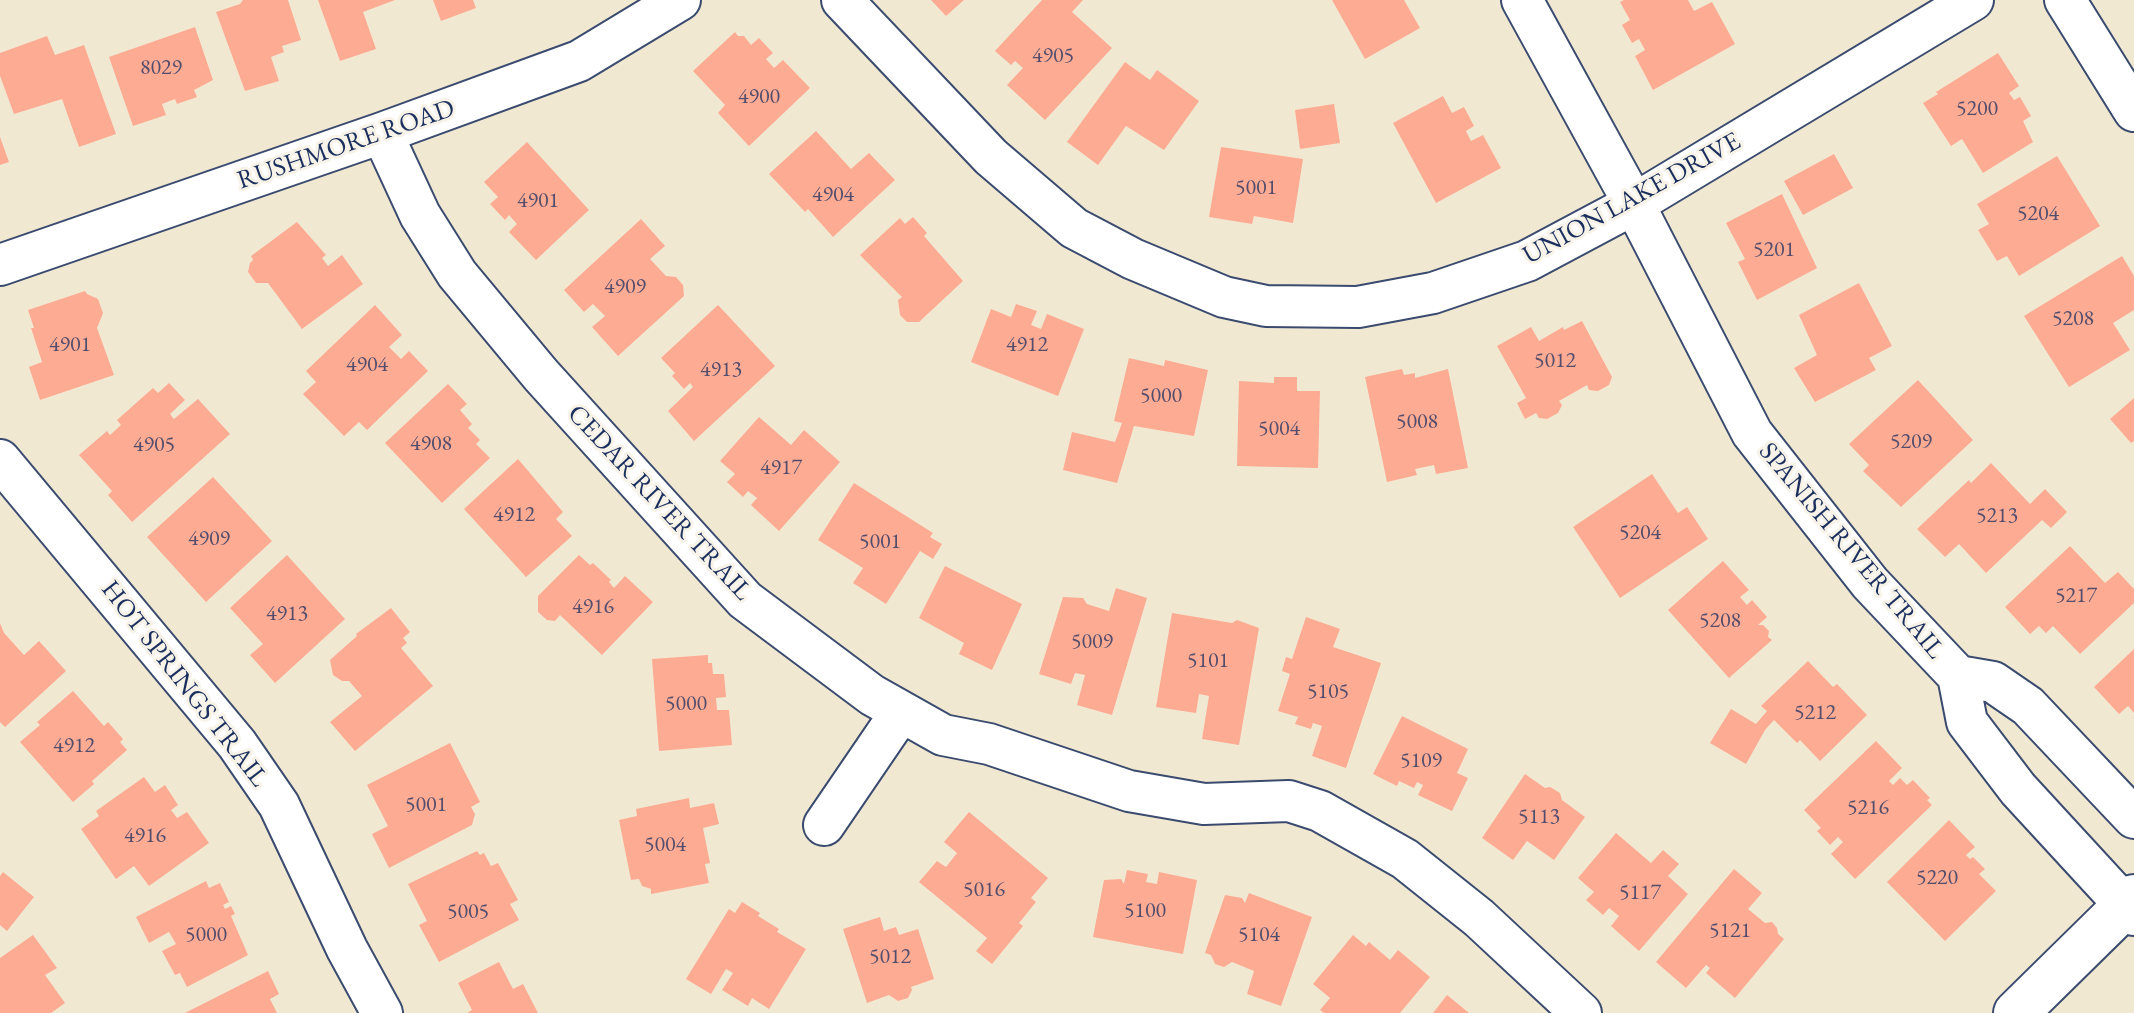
<!DOCTYPE html>
<html>
<head>
<meta charset="utf-8">
<style>
	body { margin:0 }
	canvas { display:block; background:#f1e8d1 }
</style>
</head>
<body>
<canvas width="2134" height="1013"></canvas>
<script>
const g = document.querySelector('canvas').getContext('2d');
g.lineJoin = 'round';
function fill(path, color) {
  g.fillStyle = color;
  g.fill(path, 'evenodd');
}
function poly(rows) {
  const path = new Path2D();
  for (const r of rows) {
    path.moveTo(r[0], r[1]);
    for (let i = 2; i < r.length; i += 2) path.lineTo(r[i], r[i + 1]);
  }
  return path;
}
function stroke(path, color, width, dash) {
  g.strokeStyle = color;
  g.lineWidth = width;
  g.lineCap = dash ? 'butt' : 'round';
  g.setLineDash(dash || []);
  g.stroke(path);
}
function write(font, color, halo, rows, align = 'center') {
  g.font = font + ' "EB Garamond",serif';
  g.lineWidth = 6;
  g.setLineDash([]);
  g.textBaseline = 'middle';
  g.strokeStyle = halo;
  g.fillStyle = color;
  for (const [text, x, y, turn = 0] of rows) {
    g.save();
    g.translate(x, y);
    g.rotate((+turn || 0) * Math.PI / 180);
    g.textAlign = isNaN(turn) ? turn : align;
    if (halo) g.strokeText(text, 0, 0);
    g.fillText(text, 0, 0);
    g.restore();
  }
}
const building = poly([
	[243,0,288,0,301,40,282,46,284,52,271,57,279,81,245,91,216,12,240,4],
	[318,0,395,0,363,12,376,49,340,61],
	[433,0,473,0,476,8,441,21],
	[931,0,964,0,946,16],
	[1042,0,1083,0,1072,12,1112,48,1045,120,1007,85,1023,68,1015,61,1011,65,995,51],
	[1332,0,1404,0,1420,28,1365,59],
	[1624,0,1688,0,1694,11,1712,2,1735,44,1653,90,1635,56,1645,50,1639,39,1632,43,1622,25,1630,20,1620,2],
	[195,27,213,80,194,90,197,97,177,104,175,99,162,104,166,115,133,126,109,57],
	[735,32,738,36,744,36,751,45,759,38,773,53,766,59,774,68,783,60,810,88,749,146,718,113,725,105,693,71],
	[47,36,55,55,84,45,116,134,79,147,62,99,14,114,0,76,0,53],
	[1998,53,2019,86,2009,93,2014,100,2020,97,2031,116,2023,121,2033,142,1983,173,1962,139,1951,146,1923,103,1938,94,1936,92],
	[1125,62,1150,80,1157,70,1199,101,1164,150,1126,126,1098,165,1067,142],
	[1443,96,1452,113,1464,107,1474,126,1466,131,1471,141,1483,135,1501,168,1436,203,1393,123],
	[1334,104,1340,143,1300,149,1295,110],
	[816,131,851,169,869,153,895,180,833,237,808,209,805,212,769,174],
	[0,137,9,162,0,165],
	[527,142,589,210,536,260,509,232,517,224,509,215,505,220,490,204,498,197,484,182],
	[1221,147,1303,159,1293,223,1254,216,1252,224,1209,217],
	[1834,154,1853,188,1803,215,1784,181],
	[2057,156,2100,226,2019,276,2007,256,1997,261,1978,230,1989,224,1977,204],
	[1782,194,1817,268,1757,300,1738,262,1745,259,1726,223],
	[913,217,927,233,924,236,963,281,919,322,907,322,900,315,898,300,902,297,860,255,900,218,905,224],
	[641,219,665,246,650,259,666,276,676,277,683,285,684,296,618,356,592,327,605,316,593,304,584,312,564,290],
	[297,222,326,255,322,258,328,266,342,255,363,284,302,329,268,283,256,283,248,272,250,263,253,260,251,256],
	[2122,256,2134,276,2134,310,2113,323,2130,350,2069,387,2024,316],
	[1859,283,1892,346,1869,358,1876,370,1815,402,1794,368,1817,355,1799,315],
	[85,291,87,294,98,299,103,313,97,328,114,375,40,400,29,367,42,362,31,328,34,328,28,310],
	[1016,304,1037,311,1031,325,1041,329,1047,314,1084,329,1058,396,971,362,991,309,1011,317],
	[375,305,402,335,389,347,401,359,409,351,428,371,367,430,359,422,344,436,303,394,316,382,306,371],
	[718,305,775,366,694,441,668,411,693,387,690,383,684,389,672,376,675,373,661,358],
	[1582,321,1612,377,1609,385,1598,391,1589,390,1587,385,1559,401,1562,405,1558,413,1547,419,1539,418,1536,413,1525,419,1517,403,1526,398,1497,346,1531,327,1539,341,1563,327,1564,330],
	[1129,358,1164,366,1165,360,1208,370,1194,436,1134,426,1117,483,1063,470,1072,432,1115,442,1122,423,1114,421],
	[1402,369,1404,375,1415,373,1415,378,1448,369,1468,468,1436,474,1434,465,1415,469,1417,475,1387,482,1365,377],
	[1274,377,1297,377,1297,391,1320,391,1318,468,1237,466,1239,381,1274,383],
	[1918,380,1973,440,1901,507,1863,471,1869,465,1849,444],
	[169,383,185,400,170,414,174,419,198,399,230,434,132,522,108,495,112,491,79,455,107,431,110,435,121,425,117,420,153,388,158,393],
	[448,384,467,404,460,410,472,424,468,428,480,440,476,444,490,458,442,503,385,443],
	[2134,398,2134,441,2131,443,2110,419],
	[759,417,791,445,804,430,840,462,779,531,751,505,757,498,748,491,743,497,727,482,735,474,720,461],
	[518,459,563,512,556,519,572,536,526,577,464,509],
	[1991,463,2030,504,2045,489,2067,512,2051,528,2042,520,1986,573,1959,544,1945,557,1917,529,1969,480,1971,483],
	[1652,474,1678,513,1687,507,1708,539,1620,598,1573,527],
	[213,477,272,541,206,602,147,537],
	[854,483,933,533,930,537,942,544,933,559,920,551,886,604,853,583,863,568,818,540],
	[2070,546,2105,583,2118,572,2134,589,2134,603,2080,654,2053,626,2046,633,2039,626,2030,634,2005,607],
	[287,555,345,619,275,683,250,655,263,644,230,608],
	[579,555,590,565,593,563,611,580,609,582,614,588,625,576,653,602,602,655,560,615,555,621,547,620,538,612,538,596],
	[1723,561,1749,590,1740,597,1747,605,1752,600,1767,617,1758,625,1763,625,1769,631,1768,637,1772,640,1729,678,1668,610],
	[945,566,1022,604,992,670,959,654,964,643,919,618],
	[1116,588,1147,598,1112,715,1077,705,1085,675,1075,673,1071,684,1039,674,1063,597,1083,598,1087,604,1109,611],
	[391,608,410,632,403,638,407,643,401,648,433,686,355,751,330,722,362,696,349,681,342,681,333,675,330,660,357,636,356,634],
	[1172,613,1232,623,1237,620,1259,628,1239,745,1202,739,1209,696,1199,694,1196,713,1156,707],
	[1306,617,1340,629,1333,647,1381,663,1346,768,1312,756,1322,726,1313,723,1311,729,1295,724,1298,717,1278,711,1290,674,1282,671,1286,657,1292,659],
	[0,623,4,633,24,655,39,641,66,671,5,727,0,722],
	[2134,649,2134,713,2128,706,2119,714,2094,687],
	[708,655,708,663,712,663,713,674,724,674,726,697,716,698,717,710,729,710,732,745,659,751,652,659],
	[1808,661,1833,687,1837,684,1867,715,1820,761,1800,740,1797,743,1774,720,1765,730,1746,764,1710,743,1731,709,1756,724,1767,711,1761,706],
	[73,691,104,726,108,722,123,739,120,742,127,750,92,781,94,784,73,802,20,742,40,725,37,722],
	[1402,716,1468,749,1457,773,1468,778,1452,811,1418,795,1423,785,1417,782,1414,788,1399,781,1397,786,1373,774],
	[1876,741,1902,768,1889,781,1893,785,1900,778,1907,785,1913,780,1930,798,1927,800,1932,805,1855,879,1831,854,1843,842,1838,837,1830,845,1817,831,1821,828,1804,810],
	[450,743,480,802,471,807,475,814,472,825,389,868,372,834,388,826,367,785],
	[1525,774,1545,788,1550,787,1560,793,1562,800,1585,817,1554,860,1527,841,1513,860,1482,838],
	[144,777,155,792,165,785,178,805,171,810,177,818,187,812,209,843,149,886,134,866,116,879,81,829,99,816,96,811],
	[689,798,690,808,714,803,719,824,703,828,710,863,705,864,709,883,651,894,651,889,642,886,639,879,631,880,619,820,637,816,636,809],
	[969,812,1048,878,1031,898,1036,902,1019,923,1023,926,992,964,976,951,987,938,919,882,937,861,946,867,957,853,944,842],
	[1949,820,1975,847,1966,855,1970,859,1973,857,1985,869,1979,874,1996,891,1945,941,1887,882],
	[1616,833,1651,863,1663,850,1679,864,1668,876,1688,894,1639,951,1611,926,1619,916,1609,908,1603,915,1586,900,1594,892,1578,878],
	[477,851,480,855,484,853,491,866,498,863,518,900,510,904,519,920,439,962,419,925,427,921,408,884],
	[1734,869,1762,893,1748,909,1765,923,1772,922,1777,928,1778,934,1784,939,1735,998,1706,973,1710,968,1706,965,1686,988,1656,962],
	[1127,870,1148,874,1146,882,1157,884,1159,872,1197,880,1183,954,1093,937,1104,880,1121,879,1124,884],
	[3,872,34,897,7,931,0,925,0,876],
	[206,881,209,888,220,883,229,902,223,905,225,909,231,906,235,914,231,916,248,955,187,987,180,973,175,975,162,951,176,944,169,932,149,943,136,917],
	[1249,893,1312,917,1281,1006,1247,994,1254,971,1232,962,1224,967,1215,964,1211,955,1205,953,1225,895,1242,898,1245,903],
	[742,902,760,913,758,916,779,929,777,932,806,949,769,1009,752,998,748,1006,722,990,733,973,726,969,711,994,686,979,729,909,735,913],
	[880,917,884,931,896,927,899,935,918,929,934,979,911,987,912,990,908,998,898,1001,889,995,867,1003,843,929],
	[33,935,57,968,45,975,65,1003,51,1013,0,1013,0,958],
	[1353,935,1366,946,1369,942,1390,960,1398,950,1430,977,1400,1013,1324,1013,1320,1010,1330,998,1313,984],
	[499,962,513,989,523,984,538,1013,467,1013,472,1010,458,983],
	[268,971,279,994,270,999,277,1013,185,1013],
	[1447,995,1469,1013,1433,1013]
]);
const minor = poly([
	[842,0,991,157,1074,228,1133,259,1224,297,1266,306,1358,307,1433,293,1527,261,1634,204,1973,0],
	[1522,0,1634,204,1752,433,1870,583,1958,676,1967,722,2018,789,2134,915],
	[2065,0,2134,111],
	[382,133,420,215,457,274,541,375,745,600,872,695,943,735,989,744,1129,791,1204,804,1289,801,1320,811,1405,859,1479,918,1581,1013],
	[0,265,382,133,579,61,680,0],
	[0,460,237,744,279,805,347,949,382,1013],
	[1958,676,1993,682,2028,706,2134,818],
	[824,825,901,712]
]);
const secondary = poly([
	[2016,1013,2134,897]
]);
const numberNames = [
	["4905",1053,56],
	["8029",161,68],
	["4900",759,97],
	["5200",1977,109],
	["5001",1256,188],
	["4904",833,195],
	["4901",538,201],
	["5204",2038,214],
	["5201",1774,250],
	["4909",625,287],
	["5208",2073,319],
	["4901",70,345],
	["4912",1027,345],
	["5012",1555,361],
	["4904",367,365],
	["4913",721,370],
	["5000",1161,396],
	["5008",1417,422],
	["5004",1279,429],
	["5209",1911,442],
	["4908",431,444],
	["4905",154,445],
	["4917",781,468],
	["4912",514,515],
	["5213",1997,516],
	["5204",1640,533],
	["4909",209,539],
	["5001",880,542],
	["5217",2076,596],
	["4916",593,607],
	["4913",287,614],
	["5208",1720,621],
	["5009",1092,642],
	["5101",1208,661],
	["5105",1328,692],
	["5000",686,704],
	["5212",1815,713],
	["4912",74,746],
	["5109",1421,761],
	["5001",426,805],
	["5216",1868,808],
	["5113",1539,817],
	["4916",145,836],
	["5004",665,845],
	["5220",1937,878],
	["5016",984,890],
	["5117",1640,893],
	["5100",1145,911],
	["5005",468,912],
	["5121",1730,931],
	["5000",206,935],
	["5104",1259,935],
	["5012",890,957]
];
const streetNames = [
	["RUSHMORE ROAD",346,145,-19],
	["UNION LAKE DRIVE",1632,199,-29],
	["CEDAR RIVER TRAIL",659,503,47],
	["SPANISH RIVER TRAIL",1851,551,50],
	["HOT SPRINGS TRAIL",184,684,52]
];
fill(building, '#feab94');
stroke(minor, '#3b4b6f', 44);
stroke(secondary, '#3b4b6f', 48);
stroke(minor, '#fff', 40);
stroke(secondary, '#fff', 44);
write('22px', '#544e6c', null, numberNames);
write('26px', '#1b2f5e', '#f7f3e8', streetNames);
</script>
</body>
</html>
